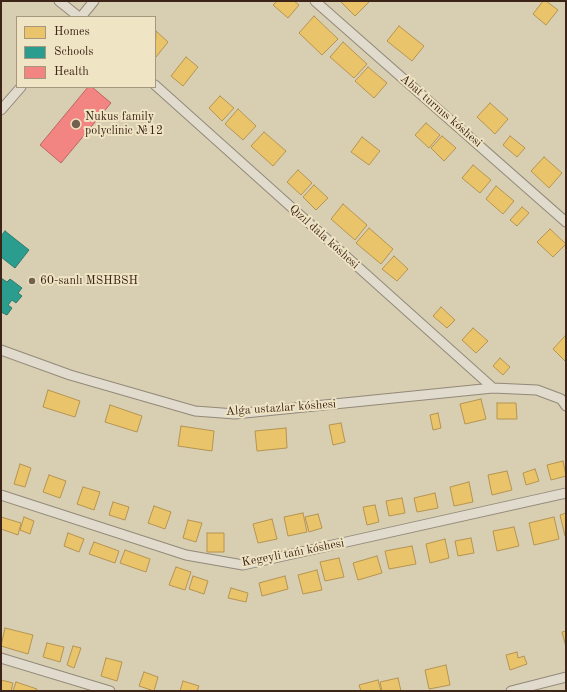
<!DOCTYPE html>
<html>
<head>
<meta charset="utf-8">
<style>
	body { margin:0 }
	#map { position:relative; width:567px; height:692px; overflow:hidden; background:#d8ceb2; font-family:"Old Standard TT",serif }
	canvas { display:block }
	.frame { position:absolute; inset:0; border:2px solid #3c2419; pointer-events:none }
	.legend { position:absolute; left:16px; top:16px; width:140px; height:72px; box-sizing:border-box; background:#efe4c3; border:1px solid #a7977f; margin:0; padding:5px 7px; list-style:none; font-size:12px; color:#3c2419 }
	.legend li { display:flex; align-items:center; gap:8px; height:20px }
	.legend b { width:20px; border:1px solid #a7977f }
</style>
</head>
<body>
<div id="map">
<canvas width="567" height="692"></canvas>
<div class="frame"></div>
<ul class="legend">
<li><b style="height:11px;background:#e9c46a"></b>Homes</li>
<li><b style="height:11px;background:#2a9d8f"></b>Schools</li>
<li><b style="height:11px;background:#f28482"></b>Health</li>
</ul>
</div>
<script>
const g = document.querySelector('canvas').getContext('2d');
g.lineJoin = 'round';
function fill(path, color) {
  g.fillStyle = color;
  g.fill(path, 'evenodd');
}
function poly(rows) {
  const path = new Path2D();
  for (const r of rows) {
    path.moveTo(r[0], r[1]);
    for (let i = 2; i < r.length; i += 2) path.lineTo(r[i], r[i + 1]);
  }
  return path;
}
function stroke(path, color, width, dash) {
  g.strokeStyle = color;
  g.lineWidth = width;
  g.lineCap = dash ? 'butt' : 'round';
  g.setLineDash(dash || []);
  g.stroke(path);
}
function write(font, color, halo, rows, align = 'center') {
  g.font = font + ' "Old Standard TT",serif';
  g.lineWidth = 4;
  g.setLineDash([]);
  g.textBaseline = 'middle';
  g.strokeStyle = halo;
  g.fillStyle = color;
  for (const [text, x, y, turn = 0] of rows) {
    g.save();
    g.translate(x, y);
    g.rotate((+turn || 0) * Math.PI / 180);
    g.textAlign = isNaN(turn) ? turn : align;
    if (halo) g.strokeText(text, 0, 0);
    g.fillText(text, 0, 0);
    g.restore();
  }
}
const homes = poly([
	[277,1,294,1,299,5,288,18,273,5,277,1],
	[340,1,370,1,355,16,340,1],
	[543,1,546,1,558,10,546,25,533,14,543,1],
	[314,16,338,39,322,55,299,33,314,16],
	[399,26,424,46,412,61,387,41,399,26],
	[156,31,168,42,156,57,155,56,156,31],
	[343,42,367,64,354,78,330,57,343,42],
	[186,57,198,67,183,86,171,76,186,57],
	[368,67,387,83,374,98,355,81,368,67],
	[220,96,234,108,222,121,209,108,220,96],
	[490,103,508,119,495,134,477,117,490,103],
	[238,109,256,126,243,140,225,124,238,109],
	[426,123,440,135,429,148,415,135,426,123],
	[264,132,286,151,273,166,251,146,264,132],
	[442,136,456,148,444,161,431,148,442,136],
	[510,136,525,148,517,157,503,145,510,136],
	[362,137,380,151,369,165,351,152,362,137],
	[544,157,562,173,549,188,531,171,544,157],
	[473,165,491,180,480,193,462,178,473,165],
	[298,170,312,183,301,195,287,182,298,170],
	[314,185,328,198,316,210,303,197,314,185],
	[496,186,514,201,503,214,486,199,496,186],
	[343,204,367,225,355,240,331,219,343,204],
	[522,207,529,213,517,226,510,220,522,207],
	[369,228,393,249,381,264,356,243,369,228],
	[550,229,566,244,553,257,537,242,550,229],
	[394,256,408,269,397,281,382,269,394,256],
	[441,307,455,320,447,328,433,316,441,307],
	[473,328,488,341,476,353,462,340,473,328],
	[565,336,566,337,566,362,553,349,565,336],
	[500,358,510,367,503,375,493,366,500,358],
	[48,390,80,401,75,417,43,407,48,390],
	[481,399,486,419,465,424,460,404,481,399],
	[497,403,516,403,517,419,497,419,497,403],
	[110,405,142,416,137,432,105,422,110,405],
	[438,413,441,428,433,430,430,415,438,413],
	[341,423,345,442,333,445,329,425,341,423],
	[181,426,214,431,212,451,178,446,181,426],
	[286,428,287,448,257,451,255,431,286,428],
	[563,461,566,476,551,480,547,465,563,461],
	[20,464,31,468,25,487,14,484,20,464],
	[535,469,539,481,526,485,523,473,535,469],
	[507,471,512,490,492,495,488,475,507,471],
	[49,475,66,481,60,498,43,492,49,475],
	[469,482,473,502,454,506,450,487,469,482],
	[83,487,100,492,94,510,77,504,83,487],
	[435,493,438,508,417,512,414,498,435,493],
	[402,498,405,513,389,516,386,501,402,498],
	[113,502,129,507,125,520,109,515,113,502],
	[375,505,379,522,367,525,363,507,375,505],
	[154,506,171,512,165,529,148,523,154,506],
	[303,513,307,532,288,536,284,517,303,513],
	[566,513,566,536,565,536,560,515,566,513],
	[318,514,322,528,309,532,305,517,318,514],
	[1,517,21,523,18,535,1,529,1,517],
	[24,517,34,521,30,534,20,530,24,517],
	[554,517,559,539,534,545,529,523,554,517],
	[272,519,277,539,258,543,253,524,272,519],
	[188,520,202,523,196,542,183,538,188,520],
	[514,527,519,546,497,551,493,531,514,527],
	[68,533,84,539,79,552,64,546,68,533],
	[207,533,224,533,224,552,207,552,207,533],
	[471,538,474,553,458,556,455,541,471,538],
	[445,539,449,558,430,563,426,544,445,539],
	[94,542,119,551,115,563,89,554,94,542],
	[412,546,416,564,389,569,385,551,412,546],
	[125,550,150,559,146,572,120,563,125,550],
	[377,556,382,573,358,580,353,563,377,556],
	[339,558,344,577,325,581,320,562,339,558],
	[176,567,191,572,185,590,169,585,176,567],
	[317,570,322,590,303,594,298,575,317,570],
	[193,576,208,581,204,594,189,589,193,576],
	[285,576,288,589,262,596,259,583,285,576],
	[231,588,248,593,246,602,228,598,231,588],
	[5,628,33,635,28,654,1,646,5,628],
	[566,631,566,647,562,632,566,631],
	[47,643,64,647,60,662,43,657,47,643],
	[73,646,81,648,74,668,67,665,73,646],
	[517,652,518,658,524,656,527,664,510,670,506,655,517,652],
	[106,658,122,662,117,681,101,676,106,658],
	[446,665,450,685,429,689,425,670,446,665],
	[144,672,158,677,154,691,139,686,144,672],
	[398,678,401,691,382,691,380,682,398,678],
	[1,680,13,683,11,691,1,691,1,680],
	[378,680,381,691,361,691,359,685,378,680],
	[183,681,199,686,197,691,180,691,183,681],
	[16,682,37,689,36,691,13,691,16,682]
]);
const schools = poly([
	[5,231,29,250,15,268,1,257,1,236,5,231],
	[1,278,7,282,10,279,22,288,18,293,22,296,16,303,12,300,8,305,12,308,7,315,1,312,1,278]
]);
const health = poly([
	[88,87,92,87,111,103,61,163,40,145,88,87]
]);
const minor = poly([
	[59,1,79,17],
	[315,1,566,222],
	[81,17,94,1],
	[155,85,493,388],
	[1,110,21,87],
	[1,350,70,375,195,411,235,414,493,388,537,390,561,399,566,406],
	[1,495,186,555,243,565,566,493],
	[1,658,110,691],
	[511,691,566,677]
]);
const markers = [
	[76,124,5,"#73604f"],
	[32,281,4,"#73604f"]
];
const streetNames = [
	["Abat turmıs kóshesi",441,111,41],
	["Qızıl dala kóshesi",324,237,42],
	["Alǵa ustazlar kóshesi",281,408,-4],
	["Kegeyli tańı kóshesi",293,553,-11]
];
const poiNames = [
	["Nukus family",85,117],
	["polyclinic №12",85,131],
	["60-sanlı MSHBSH",40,281]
];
fill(homes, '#e9c46a');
stroke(homes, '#b59452', 1);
fill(schools, '#2a9d8f');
stroke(schools, '#2f796c', 1);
fill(health, '#f28482');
stroke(health, '#bb6762', 1);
stroke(minor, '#928979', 11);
stroke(minor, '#e0dbcc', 9);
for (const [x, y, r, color] of markers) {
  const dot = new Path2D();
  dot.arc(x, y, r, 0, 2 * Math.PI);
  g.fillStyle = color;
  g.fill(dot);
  stroke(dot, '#efe4c3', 1.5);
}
write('12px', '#3c2419', '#efe4c3', streetNames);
write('12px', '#3c2419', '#efe4c3', poiNames, 'left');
</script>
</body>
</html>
